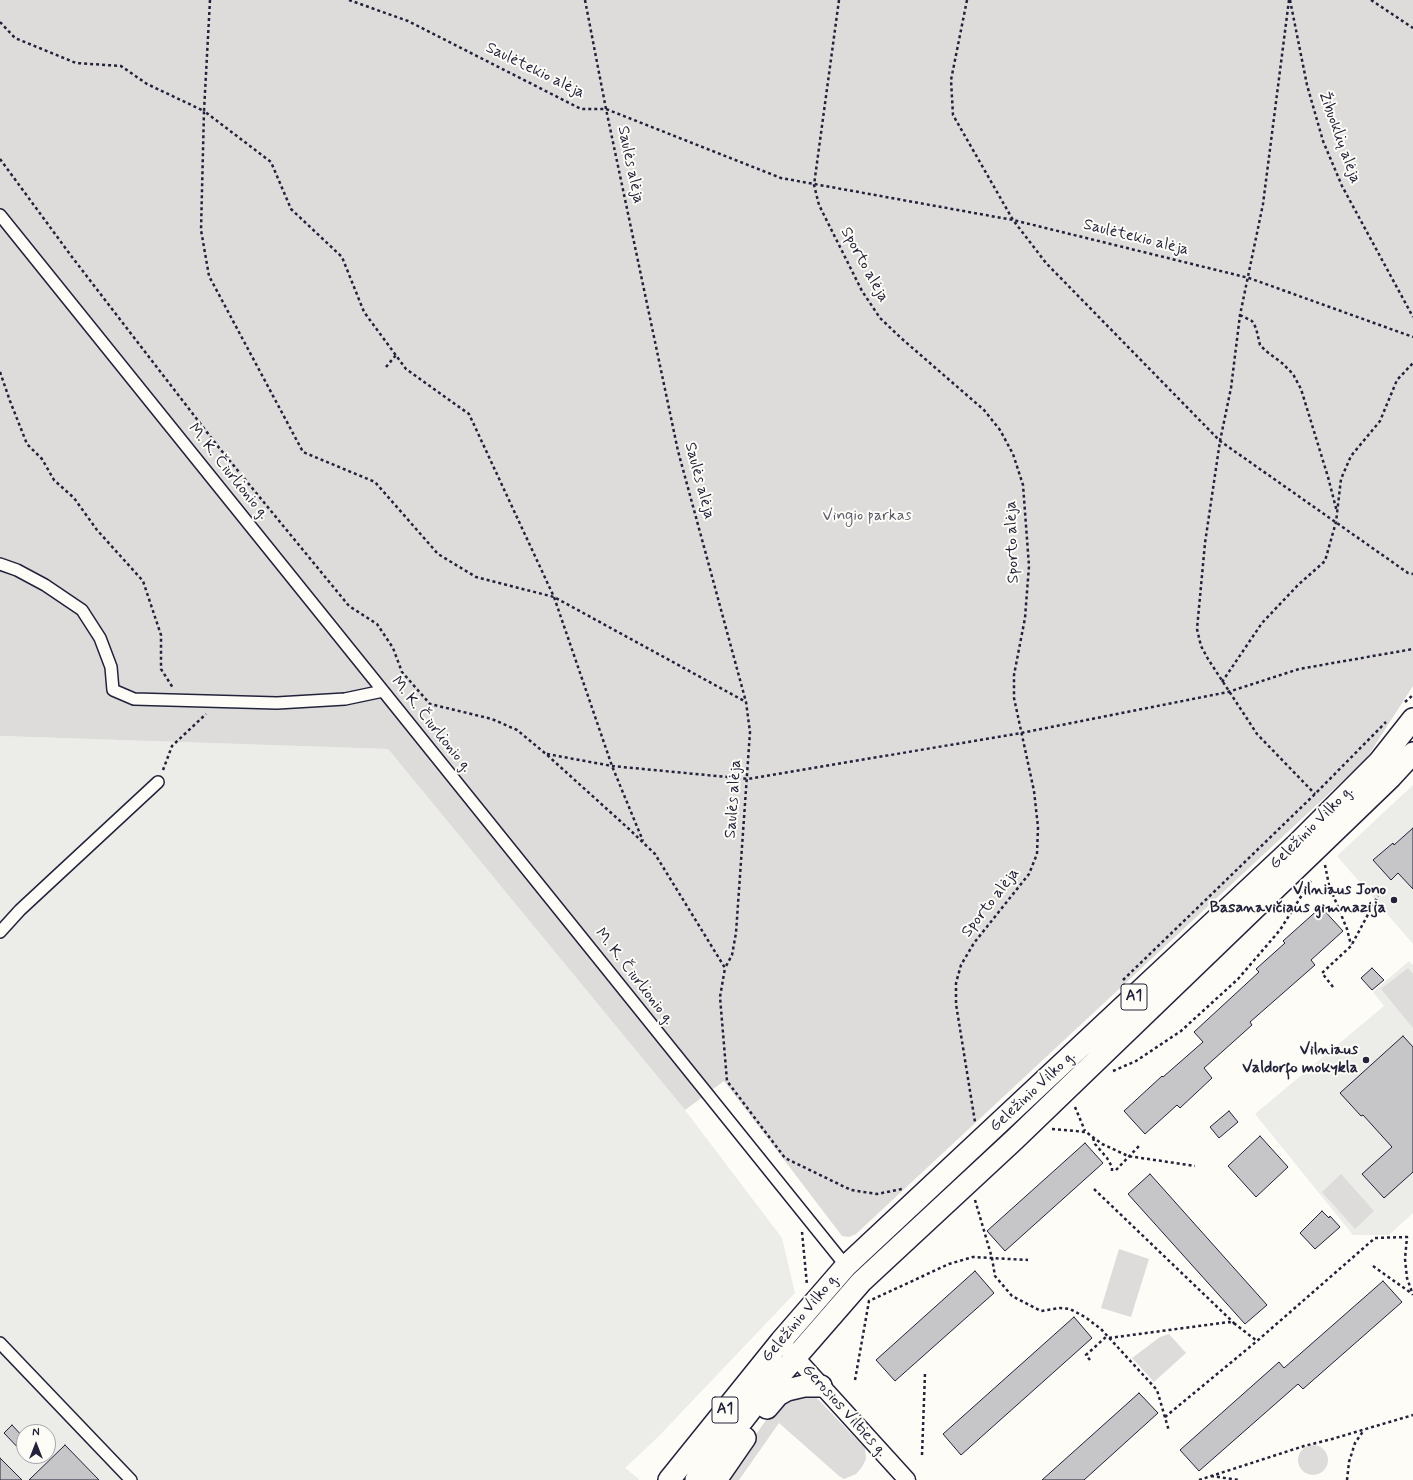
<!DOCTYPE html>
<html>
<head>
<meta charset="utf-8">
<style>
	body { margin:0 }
	#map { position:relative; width:1413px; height:1480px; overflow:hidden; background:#fdfcf7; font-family:Mynerve,sans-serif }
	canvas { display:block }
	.north { position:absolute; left:16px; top:1424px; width:40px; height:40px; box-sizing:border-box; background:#fdfcf7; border:1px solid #a5a5ac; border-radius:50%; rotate:0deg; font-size:11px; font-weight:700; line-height:16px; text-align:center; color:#22223b }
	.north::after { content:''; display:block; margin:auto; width:14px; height:18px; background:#22223b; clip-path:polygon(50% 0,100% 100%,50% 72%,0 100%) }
</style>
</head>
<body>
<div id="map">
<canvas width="1413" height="1480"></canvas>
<div class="north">N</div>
</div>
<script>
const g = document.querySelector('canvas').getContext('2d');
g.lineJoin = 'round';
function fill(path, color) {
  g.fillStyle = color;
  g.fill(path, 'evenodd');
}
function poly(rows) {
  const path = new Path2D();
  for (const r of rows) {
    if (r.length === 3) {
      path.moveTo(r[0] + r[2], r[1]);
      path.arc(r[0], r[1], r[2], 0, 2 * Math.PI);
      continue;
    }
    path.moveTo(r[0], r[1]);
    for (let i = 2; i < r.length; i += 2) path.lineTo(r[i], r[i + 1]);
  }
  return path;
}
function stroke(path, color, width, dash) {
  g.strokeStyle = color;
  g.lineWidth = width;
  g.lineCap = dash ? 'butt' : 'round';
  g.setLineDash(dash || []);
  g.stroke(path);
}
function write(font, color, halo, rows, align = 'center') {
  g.font = font + ' Mynerve,sans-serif';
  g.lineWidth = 4;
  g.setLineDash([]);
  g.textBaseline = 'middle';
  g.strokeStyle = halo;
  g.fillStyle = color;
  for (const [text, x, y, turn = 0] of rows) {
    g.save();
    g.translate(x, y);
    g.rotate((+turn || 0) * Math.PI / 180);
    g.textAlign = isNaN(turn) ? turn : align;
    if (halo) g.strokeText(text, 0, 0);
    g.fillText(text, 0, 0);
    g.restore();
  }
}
const built = poly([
	[0,736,388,749,685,1110,782,1238,795,1293,657,1438,625,1468,639,1479,638,1480,0,1480],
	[24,1432,48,1432,48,1456,24,1456],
	[1413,785,1413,944,1337,856],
	[1409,961,1413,965,1413,1213,1389,1235,1353,1235,1255,1114,1384,1006,1373,992]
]);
const green = poly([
	[0,0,1413,0,1413,686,1366,759,856,1234,849,1237,842,1236,724,1081,685,1110,388,749,0,736],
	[1408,968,1413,974,1413,1028,1381,989],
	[1341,1174,1374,1211,1355,1229,1322,1192],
	[1119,1249,1149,1259,1131,1317,1101,1308],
	[1169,1334,1186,1353,1154,1382,1132,1358,1160,1337],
	[813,1394,865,1448,866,1459,862,1467,856,1474,844,1479,839,1476,779,1423,739,1480,724,1480,778,1403],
	[1313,1460,15]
]);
const building = poly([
	[1413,828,1413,889,1398,873,1391,880,1373,860,1393,843,1394,845,1413,828],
	[1321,907,1343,931,1311,960,1315,965,1250,1022,1252,1025,1204,1068,1212,1078,1180,1108,1177,1105,1145,1134,1124,1111,1162,1076,1163,1077,1203,1042,1194,1032,1259,972,1256,969,1285,943,1283,941,1321,907],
	[1372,968,1384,980,1372,990,1361,978,1372,968],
	[1403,1036,1413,1047,1413,1172,1384,1198,1362,1174,1392,1147,1363,1115,1361,1116,1340,1093,1403,1036],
	[1229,1111,1238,1122,1219,1138,1210,1127,1229,1111],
	[1260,1136,1288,1167,1256,1197,1228,1166,1260,1136],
	[1085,1143,1103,1163,1005,1251,987,1231,1085,1143],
	[1150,1174,1267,1305,1245,1324,1128,1194,1150,1174],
	[1322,1211,1329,1218,1330,1216,1340,1227,1315,1249,1300,1233,1322,1211],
	[975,1271,994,1293,895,1381,876,1360,975,1271],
	[1383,1281,1402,1302,1303,1389,1298,1384,1199,1471,1180,1450,1279,1362,1284,1368,1383,1281],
	[1074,1317,1092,1338,961,1455,943,1434,1074,1317],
	[1139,1393,1158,1413,1084,1480,1042,1480,1139,1393],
	[12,1425,24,1438,24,1454,4,1433,12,1425],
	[65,1445,99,1480,29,1480,65,1445],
	[0,1458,22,1480,0,1480,0,1458]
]);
const path = poly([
	[210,0,204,111,271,162,291,209,342,257,364,312,406,369,469,414,554,597,612,766,643,841],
	[349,0,408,21,581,109,606,109,781,178,1013,220,1249,278,1413,337],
	[585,0,606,109,678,451,746,702,750,732,736,933,732,955,725,968],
	[839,0,814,185,819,205,862,291,880,318,901,338,984,410,1000,430,1013,454,1023,485,1029,566,1025,618,1014,675,1014,698,1034,791,1038,827,1037,854,1029,874,974,943,961,965,956,983,956,1004,975,1122],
	[967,0,951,80,953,115,1013,220,1046,263,1220,441,1408,573,1413,574],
	[1289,0,1263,204,1240,315,1231,388,1220,441,1205,543,1197,629,1201,646,1208,659,1257,734,1315,794],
	[1290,0,1307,85,1323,141,1342,186,1413,317],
	[1371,0,1413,28],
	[0,22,15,38,76,63,121,66,147,84,204,111,201,230,209,276,303,452,375,482,438,554,476,577,554,597,746,702],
	[0,159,72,257,216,444,349,606,377,624,393,648,402,672,430,704,492,719,517,730,546,754,629,829,655,854,725,968,720,997,727,1081,785,1158,851,1190,877,1194,902,1189],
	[1240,315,1252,321,1256,328,1260,345,1266,351,1282,363,1293,374,1301,389,1328,477,1337,512],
	[386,367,396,355],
	[0,372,10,401,27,444,42,459,54,480,74,498,97,530,143,581,161,635,161,669,173,688],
	[1222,682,1262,623,1298,585,1325,561,1336,522,1341,479,1351,456,1380,421,1397,380,1413,363],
	[1405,702,1413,695],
	[547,754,612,766,748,779,1021,733,1228,692,1299,669,1413,649],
	[163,770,172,746,206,714],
	[1325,865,1329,885,1347,929,1351,945],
	[1123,980,1315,794,1386,722],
	[1333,987,1322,973,1351,946,1378,896],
	[1113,1071,1136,1061,1181,1031,1238,979,1280,930,1312,879],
	[1075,1107,1085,1131],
	[1052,1129,1086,1132,1102,1144,1128,1156,1195,1166],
	[1093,1138,1095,1144,1107,1158,1112,1167,1112,1173],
	[1116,1170,1140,1145],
	[1094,1189,1235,1324],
	[975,1200,992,1258,995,1276,1012,1296,1041,1311,1060,1308,1070,1309,1085,1317,1101,1329,1157,1390,1169,1431],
	[802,1232,807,1285],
	[1373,1266,1411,1293],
	[1109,1338,1229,1322,1235,1324,1257,1341],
	[1090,1360,1086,1355,1107,1336],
	[855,1380,869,1301,949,1264,973,1257,1028,1260],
	[1165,1417,1257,1341,1375,1238,1407,1237,1405,1259,1407,1278,1413,1295],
	[922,1455,925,1373],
	[1211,1476,1239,1480],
	[1199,1480,1304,1446,1332,1439,1413,1415],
	[1347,1480,1349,1462,1355,1443,1364,1430]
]);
const street = poly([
	[0,215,846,1266],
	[0,564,17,570,45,585,82,610,100,638,111,667,113,690,134,699,277,703,345,699,383,691],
	[0,932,20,910,158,782],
	[0,1343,131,1480]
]);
const secondary = poly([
	[789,1350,907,1480]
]);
const highway = poly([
	[767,1408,778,1395,787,1390,804,1386,821,1386],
	[669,1480,781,1341,846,1266,1296,845,1379,762,1413,719],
	[696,1480,760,1398,861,1282,1014,1140,1391,777,1413,753],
	[716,1480,745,1438]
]);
const markers = [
	[1394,900,4,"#22223b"],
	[1366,1060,4,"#22223b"]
];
const shields = [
	[1134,997,26],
	[725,1410,26]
];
const shieldNames = [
	["A1",1134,997],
	["A1",725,1410]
];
const streetNames = [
	["Saulėtekio alėja",535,71,26],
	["Žibuoklių alėja",1339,138,70],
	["Saulės alėja",630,165,78],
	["Saulėtekio alėja",1136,238,14],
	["Sporto alėja",864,265,61],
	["M. K. Čiurlionio g.",228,472,51],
	["Saulės alėja",699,481,75],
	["Sporto alėja",1013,542,-92],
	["M. K. Čiurlionio g.",431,725,51],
	["Saulės alėja",734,799,-86],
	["Geležinio Vilko g.",1312,828,-45],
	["Sporto alėja",991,903,-52],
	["M. K. Čiurlionio g.",634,977,52],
	["Geležinio Vilko g.",1033,1092,-43],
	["Geležinio Vilko g.",801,1318,-50],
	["Gerosios Vilties g.",844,1411,48]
];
const parkNames = [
	["Vingio parkas",867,517]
];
const poiNames = [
	["Vilniaus Jono",1386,891],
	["Basanavičiaus gimnazija",1386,909],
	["Vilniaus",1358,1051],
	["Valdorfo mokykla",1358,1069]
];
fill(built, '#ecece9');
fill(green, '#dddcdb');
fill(building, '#c6c6c8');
stroke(building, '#22223b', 1);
stroke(street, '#22223b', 14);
stroke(secondary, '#22223b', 19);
stroke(highway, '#22223b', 24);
stroke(path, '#22223b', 2.5, [3, 3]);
stroke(street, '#fdfcf7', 11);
stroke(secondary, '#fdfcf7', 16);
stroke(highway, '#fdfcf7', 21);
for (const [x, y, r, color] of markers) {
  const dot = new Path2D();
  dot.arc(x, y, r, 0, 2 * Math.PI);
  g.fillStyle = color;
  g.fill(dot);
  stroke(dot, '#fdfcf7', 1.5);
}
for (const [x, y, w] of shields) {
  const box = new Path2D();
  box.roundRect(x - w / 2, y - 13, w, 26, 3);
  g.fillStyle = '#fdfcf7';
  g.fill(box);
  stroke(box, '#22223b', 1);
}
write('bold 15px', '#22223b', null, shieldNames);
write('16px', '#22223b', '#fdfcf7', streetNames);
write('16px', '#5a5a6b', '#fdfcf7', parkNames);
write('bold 16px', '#22223b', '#fdfcf7', poiNames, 'right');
</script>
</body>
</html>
